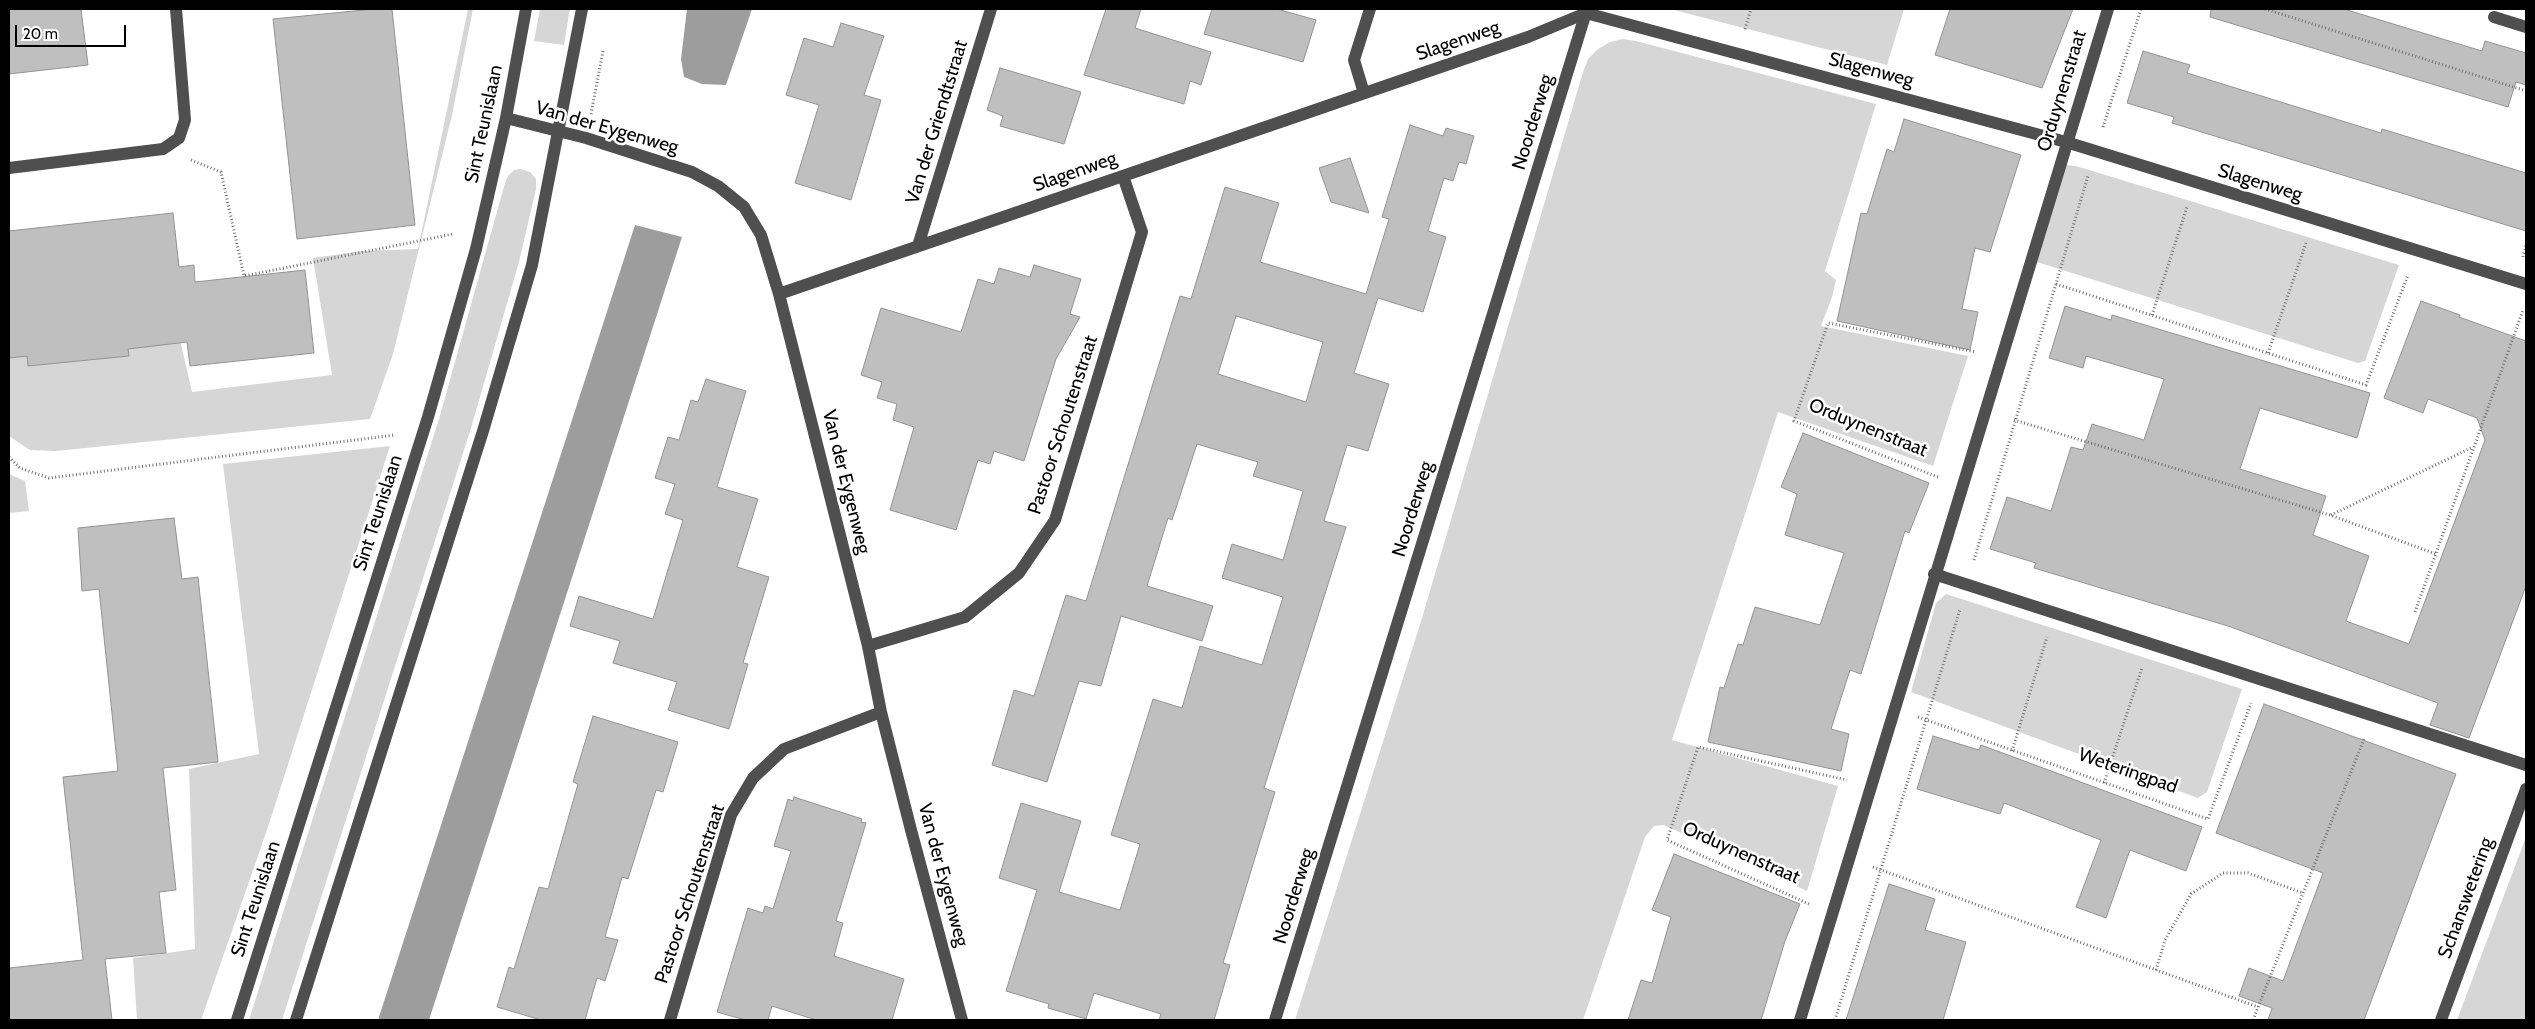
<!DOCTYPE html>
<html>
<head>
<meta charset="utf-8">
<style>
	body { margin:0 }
	#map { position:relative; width:2535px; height:1029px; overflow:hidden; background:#fff; font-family:Cabin,sans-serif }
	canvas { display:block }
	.frame { position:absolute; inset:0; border:10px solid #000; pointer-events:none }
	.scale { position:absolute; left:15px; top:25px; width:111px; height:22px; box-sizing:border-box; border:2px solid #000; border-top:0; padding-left:6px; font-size:15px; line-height:18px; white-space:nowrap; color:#000; -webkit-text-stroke:4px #fff; paint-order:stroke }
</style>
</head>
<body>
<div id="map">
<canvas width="2535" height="1029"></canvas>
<div class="frame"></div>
<div class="scale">20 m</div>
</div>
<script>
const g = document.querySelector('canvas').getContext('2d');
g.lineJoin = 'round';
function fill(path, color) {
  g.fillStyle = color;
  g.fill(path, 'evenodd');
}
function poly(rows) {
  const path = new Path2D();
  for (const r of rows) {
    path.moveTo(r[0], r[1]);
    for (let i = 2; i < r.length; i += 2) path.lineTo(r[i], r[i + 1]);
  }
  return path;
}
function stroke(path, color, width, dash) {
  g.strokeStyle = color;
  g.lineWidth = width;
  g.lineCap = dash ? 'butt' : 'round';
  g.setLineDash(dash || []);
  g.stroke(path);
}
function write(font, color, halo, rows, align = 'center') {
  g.font = font + ' Cabin,sans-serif';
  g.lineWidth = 5;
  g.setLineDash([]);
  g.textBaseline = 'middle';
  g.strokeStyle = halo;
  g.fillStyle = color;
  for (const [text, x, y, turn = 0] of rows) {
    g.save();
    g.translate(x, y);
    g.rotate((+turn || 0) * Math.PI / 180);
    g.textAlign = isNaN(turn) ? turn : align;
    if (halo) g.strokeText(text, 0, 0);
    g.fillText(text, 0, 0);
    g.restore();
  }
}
const green = poly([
	[468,9,473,9,452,115,393,354,370,419,56,451,30,450,9,436,9,354,180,340,192,392,332,375,313,258,362,251,418,249],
	[540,9,570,9,564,45,534,41],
	[1670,9,1904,9,1887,65],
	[1623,39,1636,41,1876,104,1825,271,1836,280,1832,297,1821,326,1968,356,1933,466,1778,412,1672,740,1838,786,1807,891,1664,825,1654,826,1645,837,1583,1020,1295,1020,1422,618,1583,72,1588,59,1598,49,1610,42],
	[2066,165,2076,166,2399,265,2365,361,2358,363,2037,262],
	[520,169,530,172,536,179,536,189,519,262,471,428,282,1020,249,1020,439,419,505,183,508,176,514,170],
	[390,446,268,827,201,1020,137,1020,133,958,195,949,189,769,259,754,223,464],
	[9,474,25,481,29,511,9,513],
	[1946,594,2242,689,2207,792,2198,798,1911,692,1936,603],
	[2526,837,2526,1020,2457,1020]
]);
const water = poly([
	[687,9,752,9,726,85,702,84,684,77,681,59],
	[635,225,682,237,429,1020,378,1020]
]);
const building = poly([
	[9,9,81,9,88,65,9,74,9,9],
	[374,9,392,9,415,225,297,239,273,19,374,9],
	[1106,9,1141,9,1135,28,1211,52,1201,85,1190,81,1184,104,1084,75,1106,9],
	[1212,9,1277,9,1316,20,1303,62,1204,34,1212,9],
	[1950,9,2073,9,2042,88,1935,55,1950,9],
	[2211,9,2344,9,2482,51,2485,41,2526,53,2526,85,2516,82,2508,107,2210,17,2211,9],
	[841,23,884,36,864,95,881,100,851,200,795,183,819,105,786,95,804,38,833,47,841,23],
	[2143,51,2190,65,2187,73,2381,133,2382,129,2526,173,2526,231,2172,123,2174,117,2127,103,2143,51],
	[1000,68,1081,92,1064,144,1000,126,1003,116,987,110,1000,68],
	[1904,119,2021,155,1990,252,1975,248,1962,309,1978,312,1970,350,1837,321,1861,213,1867,214,1887,149,1894,152,1904,119],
	[1410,125,1443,136,1446,128,1474,136,1466,164,1459,162,1453,181,1444,178,1428,231,1446,237,1423,312,1378,298,1354,373,1389,384,1368,451,1347,445,1324,521,1346,527,1264,788,1275,792,1223,963,1230,965,1214,1020,1159,1020,1161,1014,1094,993,1086,1019,1048,1008,1049,1004,1006,991,1037,890,999,878,1021,803,1081,821,1059,892,1120,910,1140,844,1111,835,1153,699,1182,708,1200,646,1262,665,1283,597,1222,578,1232,544,1283,560,1303,491,1253,476,1258,462,1197,444,1172,520,1168,518,1147,586,1213,606,1202,641,1121,616,1101,686,1079,681,1047,782,992,765,1014,690,1034,696,1066,595,1086,601,1180,296,1191,299,1225,187,1279,203,1260,262,1366,294,1389,219,1382,217,1410,125],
	[1236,316,1323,342,1306,402,1218,374,1236,316],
	[1350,158,1369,213,1331,202,1319,168,1350,158],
	[173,213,179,267,194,265,195,282,305,270,314,353,190,366,187,342,128,349,129,356,28,366,27,356,9,358,9,231,173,213],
	[1034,265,1081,279,1070,314,1080,317,1056,359,1024,461,994,451,990,464,978,460,956,530,890,510,914,427,893,420,897,404,877,398,882,382,861,375,881,308,961,332,978,279,994,284,999,268,1030,277,1034,265],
	[2421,301,2460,315,2459,317,2526,341,2526,586,2469,738,2430,725,2438,703,2228,626,2034,568,2036,563,1990,549,2007,497,2051,511,2071,447,2083,450,2092,424,2144,440,2164,379,2086,356,2083,368,2049,358,2065,306,2111,320,2112,315,2370,393,2357,438,2260,408,2240,469,2326,496,2313,535,2369,556,2346,621,2409,644,2485,440,2477,418,2428,399,2423,413,2384,398,2421,301],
	[706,379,746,391,717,487,758,499,737,567,769,577,743,663,748,664,729,729,668,710,677,682,613,663,620,641,570,626,579,596,653,619,683,520,665,514,675,484,655,478,668,437,679,440,691,400,698,402,706,379],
	[1803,433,1929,483,1909,533,1905,531,1861,674,1850,670,1831,729,1849,734,1841,771,1708,742,1720,687,1724,688,1738,644,1743,645,1755,607,1820,625,1844,553,1785,535,1797,494,1781,487,1803,433],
	[174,518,182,579,198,577,218,762,163,768,176,890,159,892,166,953,105,959,112,1020,9,1020,9,968,83,960,63,777,118,771,99,589,82,591,78,528,174,518],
	[2264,704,2456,774,2364,1020,2268,1020,2272,1008,2239,996,2249,968,2283,981,2323,873,2216,833,2264,704],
	[593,716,678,742,663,792,656,790,628,879,622,877,605,937,618,940,605,981,597,978,585,1020,541,1020,497,1007,509,967,514,969,539,887,548,889,578,784,573,782,593,716],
	[1933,736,1979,750,1981,745,2202,827,2186,871,2130,850,2106,918,2076,907,2101,840,2004,803,2000,814,1917,789,1933,736],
	[794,797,862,819,861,822,866,823,836,921,843,923,834,956,904,979,892,1020,816,1020,772,1006,768,1020,745,1020,717,1012,748,908,763,913,765,906,773,909,791,851,774,846,788,799,793,801,794,797],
	[1674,854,1800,904,1785,941,1761,1020,1628,1020,1641,980,1652,983,1671,917,1652,910,1674,854],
	[1889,884,1935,899,1925,930,1966,942,1943,1020,1846,1020,1889,884]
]);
const path = poly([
	[2265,9,2526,91],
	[1745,29,1751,9],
	[591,114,603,51],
	[2103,127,2141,9],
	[191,160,221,172,244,276,453,234],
	[2523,257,2526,245],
	[2056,284,2366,385,2408,275],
	[2152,315,2187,207],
	[2268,353,2306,243],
	[2014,420,2330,515,2436,554],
	[9,457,20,468,49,478,395,435],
	[1938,477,1794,421,1828,323,1976,352],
	[2331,515,2473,447],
	[1974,560,2088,176],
	[2415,612,2523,310],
	[1918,717,2208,819,2251,703],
	[2012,751,2047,637],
	[2104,783,2142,668],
	[1873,867,2258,1007],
	[1809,904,1667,840,1698,747,1847,780],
	[2156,970,2165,940,2191,894,2223,873,2248,873,2303,893],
	[1835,1020,1960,609],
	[2253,1020,2364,739]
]);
const minor = poly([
	[2494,17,2526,27],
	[1364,93,1354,60,1370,9],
	[506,118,586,138,692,172,718,186,744,207,761,235,779,294,868,646,881,712,911,830,962,1020],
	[9,168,163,149,179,138,185,120,176,9],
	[918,246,991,9],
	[779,294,1528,37,1586,13,2066,142,2526,284],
	[1934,574,2526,765],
	[868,646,965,617,1019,573,1055,520,1142,232,1123,176],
	[237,1020,428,417,476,249,506,118,526,9],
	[296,1020,483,431,532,265,582,9],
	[670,1020,731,815,753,778,784,749,881,712],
	[1275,1020,1587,9],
	[1800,1020,2108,9],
	[2441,1020,2526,789]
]);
const streetNames = [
	["Slagenweg",1458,41,-19],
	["Slagenweg",1871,70,15],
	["Orduynenstraat",2062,91,-73],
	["Van der Griendtstraat",937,122,-73],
	["Noorderweg",1533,122,-73],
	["Sint Teunislaan",484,124,-78],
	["Van der Eygenweg",607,128,16],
	["Slagenweg",1075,172,-19],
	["Slagenweg",2260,183,17],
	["Pastoor Schoutenstraat",1063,425,-72],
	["Orduynenstraat",1868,428,22],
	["Van der Eygenweg",846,482,76],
	["Noorderweg",1413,509,-73],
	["Sint Teunislaan",378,513,-72],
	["Weteringpad",2128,771,19],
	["Orduynenstraat",1741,853,24],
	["Van der Eygenweg",943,875,75],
	["Pastoor Schoutenstraat",690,894,-72],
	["Noorderweg",1294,896,-73],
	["Schanswetering",2466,898,-70],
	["Sint Teunislaan",256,899,-72]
];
fill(green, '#d6d6d6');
fill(water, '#9d9d9d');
fill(building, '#bfbfbf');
stroke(building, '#939393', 1);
stroke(path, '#717171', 3, [1, 2.5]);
stroke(minor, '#4f4f4f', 12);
write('19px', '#000', '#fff', streetNames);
</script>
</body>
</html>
